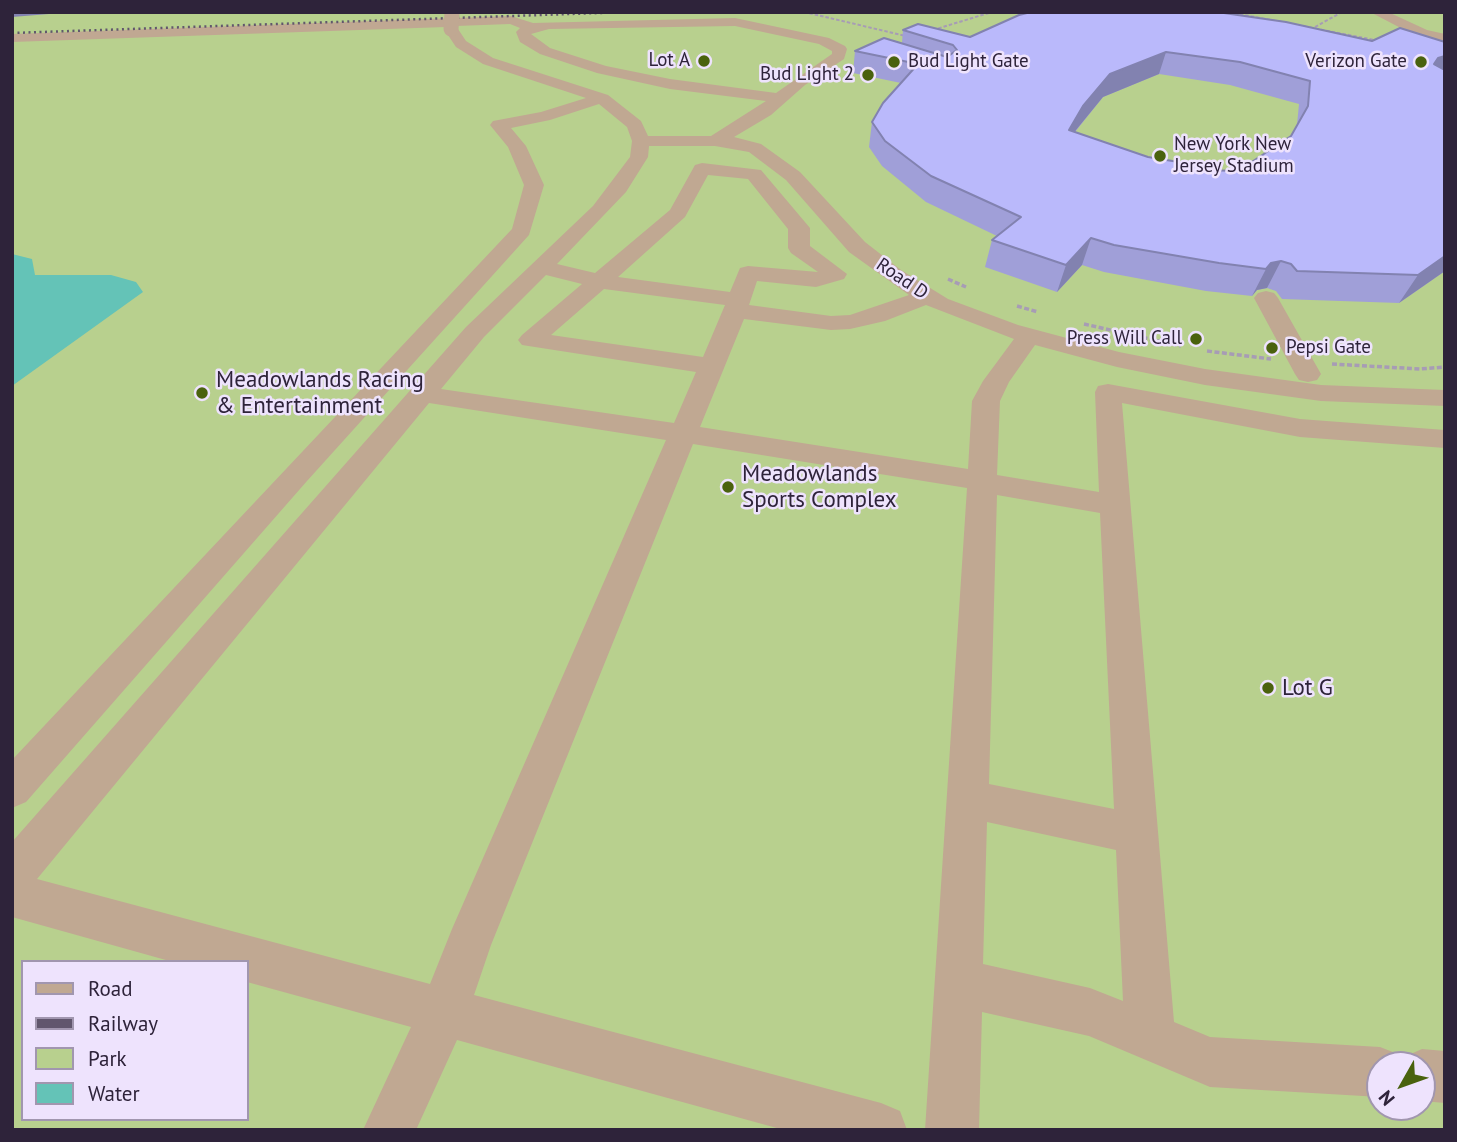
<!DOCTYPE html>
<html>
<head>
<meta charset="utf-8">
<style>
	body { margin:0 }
	#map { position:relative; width:1457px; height:1142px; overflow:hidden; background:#eee3fd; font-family:"PT Sans",sans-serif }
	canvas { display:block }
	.frame { position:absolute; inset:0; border:14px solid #2e233a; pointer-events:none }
	.legend { position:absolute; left:21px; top:960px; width:228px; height:161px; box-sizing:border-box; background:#eee3fd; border:2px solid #a196af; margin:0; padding:9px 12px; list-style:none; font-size:21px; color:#2e233a }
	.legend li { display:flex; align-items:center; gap:14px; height:35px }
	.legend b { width:35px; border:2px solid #a196af }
	.north { position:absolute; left:1366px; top:1051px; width:70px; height:70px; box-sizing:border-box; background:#eee3fd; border:2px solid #a196af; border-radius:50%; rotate:230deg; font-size:19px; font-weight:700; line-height:28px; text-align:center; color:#2e233a }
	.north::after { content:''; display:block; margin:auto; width:24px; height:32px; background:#4a620e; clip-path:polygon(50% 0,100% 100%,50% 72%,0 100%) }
</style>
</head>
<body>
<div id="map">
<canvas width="1457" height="1142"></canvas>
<div class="frame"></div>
<ul class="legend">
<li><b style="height:9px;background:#c0a892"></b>Road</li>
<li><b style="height:9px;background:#61566d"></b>Railway</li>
<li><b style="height:19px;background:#b8d08e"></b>Park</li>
<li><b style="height:19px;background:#64c3b7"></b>Water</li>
</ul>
<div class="north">N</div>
</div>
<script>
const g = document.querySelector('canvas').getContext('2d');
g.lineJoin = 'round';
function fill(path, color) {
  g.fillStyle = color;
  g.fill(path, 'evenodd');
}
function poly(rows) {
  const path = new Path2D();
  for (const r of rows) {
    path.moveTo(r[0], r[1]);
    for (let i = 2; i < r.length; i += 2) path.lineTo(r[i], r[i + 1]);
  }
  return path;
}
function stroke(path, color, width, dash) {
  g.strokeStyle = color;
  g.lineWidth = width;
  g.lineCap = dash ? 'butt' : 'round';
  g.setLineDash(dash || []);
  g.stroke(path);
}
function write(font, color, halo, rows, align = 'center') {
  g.font = font + ' "PT Sans",sans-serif';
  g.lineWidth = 5;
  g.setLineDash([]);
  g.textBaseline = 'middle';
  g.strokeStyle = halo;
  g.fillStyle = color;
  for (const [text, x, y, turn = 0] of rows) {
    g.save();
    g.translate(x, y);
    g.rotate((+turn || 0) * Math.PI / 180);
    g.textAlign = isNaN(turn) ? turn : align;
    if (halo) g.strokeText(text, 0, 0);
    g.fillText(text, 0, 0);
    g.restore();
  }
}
const green = poly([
	[12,12,1445,12,1445,1130,12,1130],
	[23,962,247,962,247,1119,23,1119],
	[1380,1065,1422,1065,1422,1107,1380,1107]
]);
const water = poly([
	[12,254,32,259,35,275,111,275,136,282,143,292,12,386]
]);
const pathFar1 = poly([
	[804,12,906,36],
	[1229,12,1380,41],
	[1315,27,1342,12],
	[933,30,992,12]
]);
const path = poly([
	[948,279,966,287],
	[1017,306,1038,312],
	[1084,324,1181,346],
	[1207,351,1271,359],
	[1332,364,1420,369,1445,367]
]);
const minor = poly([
	[1370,12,1388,12,1427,30,1445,34,1445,42,1418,37,1370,12],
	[511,16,533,23,735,18,829,38,845,46,847,49,844,59,805,85,771,115,734,137,761,144,800,172,865,242,901,270,948,299,1018,325,1119,352,1205,369,1321,385,1445,390,1445,406,1321,401,1205,385,1117,367,1035,345,1009,382,1000,401,997,475,1099,492,1095,392,1098,386,1108,384,1300,419,1445,430,1445,448,1300,437,1122,403,1174,1022,1210,1037,1380,1047,1398,1054,1402,1063,1404,1057,1422,1049,1445,1051,1445,1103,1422,1101,1422,1065,1380,1065,1380,1097,1210,1087,1089,1036,982,1012,979,1130,925,1130,967,488,693,444,491,945,474,995,881,1103,900,1111,907,1130,784,1130,457,1040,416,1130,363,1130,411,1027,247,982,247,962,173,962,12,917,12,842,466,327,593,206,630,157,632,141,627,127,599,104,550,120,511,128,526,146,544,185,529,235,307,481,26,802,12,808,12,760,512,229,524,185,508,147,490,125,493,121,541,112,586,98,483,64,456,47,444,29,446,27,12,42,12,34,511,16],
	[510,24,520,28,516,32,520,42,540,54,597,73,670,89,766,101,711,136,648,136,641,121,608,95,493,58,466,41,456,26,510,24],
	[735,26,819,44,832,51,832,54,776,93,670,79,606,66,550,48,531,34,549,29,735,26],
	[649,146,715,146,749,152,786,180,849,252,909,295,850,315,831,316,749,305,757,281,816,287,844,279,847,274,810,246,810,228,761,170,702,163,695,165,670,210,595,273,557,264,626,192,648,157,649,146],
	[708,175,748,179,788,229,788,248,791,253,818,272,748,266,740,268,730,292,618,277,685,217,708,175],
	[546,275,582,284,522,335,518,340,522,345,696,372,674,423,441,389,484,337,546,275],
	[604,289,725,305,703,357,551,335,604,289],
	[926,305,1014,339,983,381,972,401,968,469,700,427,744,319,831,330,850,329,885,321,926,305],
	[429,403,666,440,452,929,430,984,37,879,429,403],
	[997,495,1100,513,1114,809,989,784,997,495],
	[987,822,1116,850,1123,1001,1090,988,983,964,987,822],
	[1266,291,1274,293,1278,298,1321,374,1317,380,1308,382,1299,380,1295,374,1254,298,1258,293,1266,291]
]);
const rail = poly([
	[12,33,629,12]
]);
const minorBridge = poly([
	[451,29,452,12]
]);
const wall = poly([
	[168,12,221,12,220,13,169,14],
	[903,30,970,37,1445,42,1445,271,1399,303,1282,299,1276,291,1267,288,1257,290,1252,296,1206,291,1104,272,1082,265,1057,292,985,267,992,240,997,236,926,202,882,166,869,147,872,122,901,83,853,73,855,51,902,43],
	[1159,74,1230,85,1299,104,1297,125,1291,136,1238,171,1203,170,1148,157,1075,132,1103,97]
]);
const shadedWall = poly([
	[12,12,52,12,49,14,12,17],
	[1166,52,1159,74,1103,97,1076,130,1062,155,1069,130,1083,106,1110,74],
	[1445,56,1445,75,1425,80,1438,58],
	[1091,238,1082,265,1057,292,1066,265],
	[1445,256,1445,271,1399,303,1418,275],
	[1281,261,1267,288,1257,290,1252,296,1266,269,1271,263]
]);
const building = poly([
	[1031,12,1217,12,1286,22,1372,41,1400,28,1445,42,1445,56,1438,58,1434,64,1445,70,1445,256,1418,275,1297,271,1291,264,1281,261,1271,263,1266,269,1219,263,1114,245,1091,238,1066,265,992,240,1021,217,931,176,885,141,872,122,883,103,918,64,855,51,884,38,947,57,957,50,953,45,903,30,918,24,970,37,1019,15,1031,12],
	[1166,52,1240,62,1310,81,1308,106,1291,136,1238,171,1203,170,1203,166,1148,157,1069,130,1083,106,1110,74,1166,52]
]);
const markers = [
	[704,61,7,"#4a620e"],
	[894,62,7,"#4a620e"],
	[1421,62,7,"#4a620e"],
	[868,75,7,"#4a620e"],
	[1160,156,7,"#4a620e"],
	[1196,339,7,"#4a620e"],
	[1272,348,7,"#4a620e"],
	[202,393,7,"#4a620e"],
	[728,487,7,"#4a620e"],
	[1268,688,7,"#4a620e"]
];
const farPoinames = [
	["Lot A",690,61],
	["Bud Light Gate",908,62,"left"],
	["Verizon Gate",1407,62],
	["Bud Light 2",854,75],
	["New York New",1174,145,"left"],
	["Jersey Stadium",1174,167,"left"],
	["Press Will Call",1182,339],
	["Pepsi Gate",1286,348,"left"]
];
const farStreetnames = [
	["Road D",902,279,34]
];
const poiNames = [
	["Meadowlands Racing",216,380],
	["& Entertainment",216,406],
	["Meadowlands",742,474],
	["Sports Complex",742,500],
	["Lot G",1282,688]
];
fill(green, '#b8d08e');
fill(water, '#64c3b7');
stroke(pathFar1, '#a79cb5', 2, [3.5, 2]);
stroke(path, '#a79cb5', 3.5, [5, 2.5]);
fill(minor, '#c0a892');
stroke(rail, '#61566d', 2.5, [2, 3.5]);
stroke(minorBridge, '#c0a892', 15);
fill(wall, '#a09fd8');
fill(shadedWall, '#8282b0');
fill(building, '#bab9fb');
stroke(building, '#8282b0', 2);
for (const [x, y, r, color] of markers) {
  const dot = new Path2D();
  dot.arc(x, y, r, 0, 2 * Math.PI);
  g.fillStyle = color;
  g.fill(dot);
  stroke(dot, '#eee3fd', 2.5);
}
write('19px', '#2e233a', '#eee3fd', farPoinames, 'right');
write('19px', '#2e233a', '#eee3fd', farStreetnames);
write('23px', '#2e233a', '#eee3fd', poiNames, 'left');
</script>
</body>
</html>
